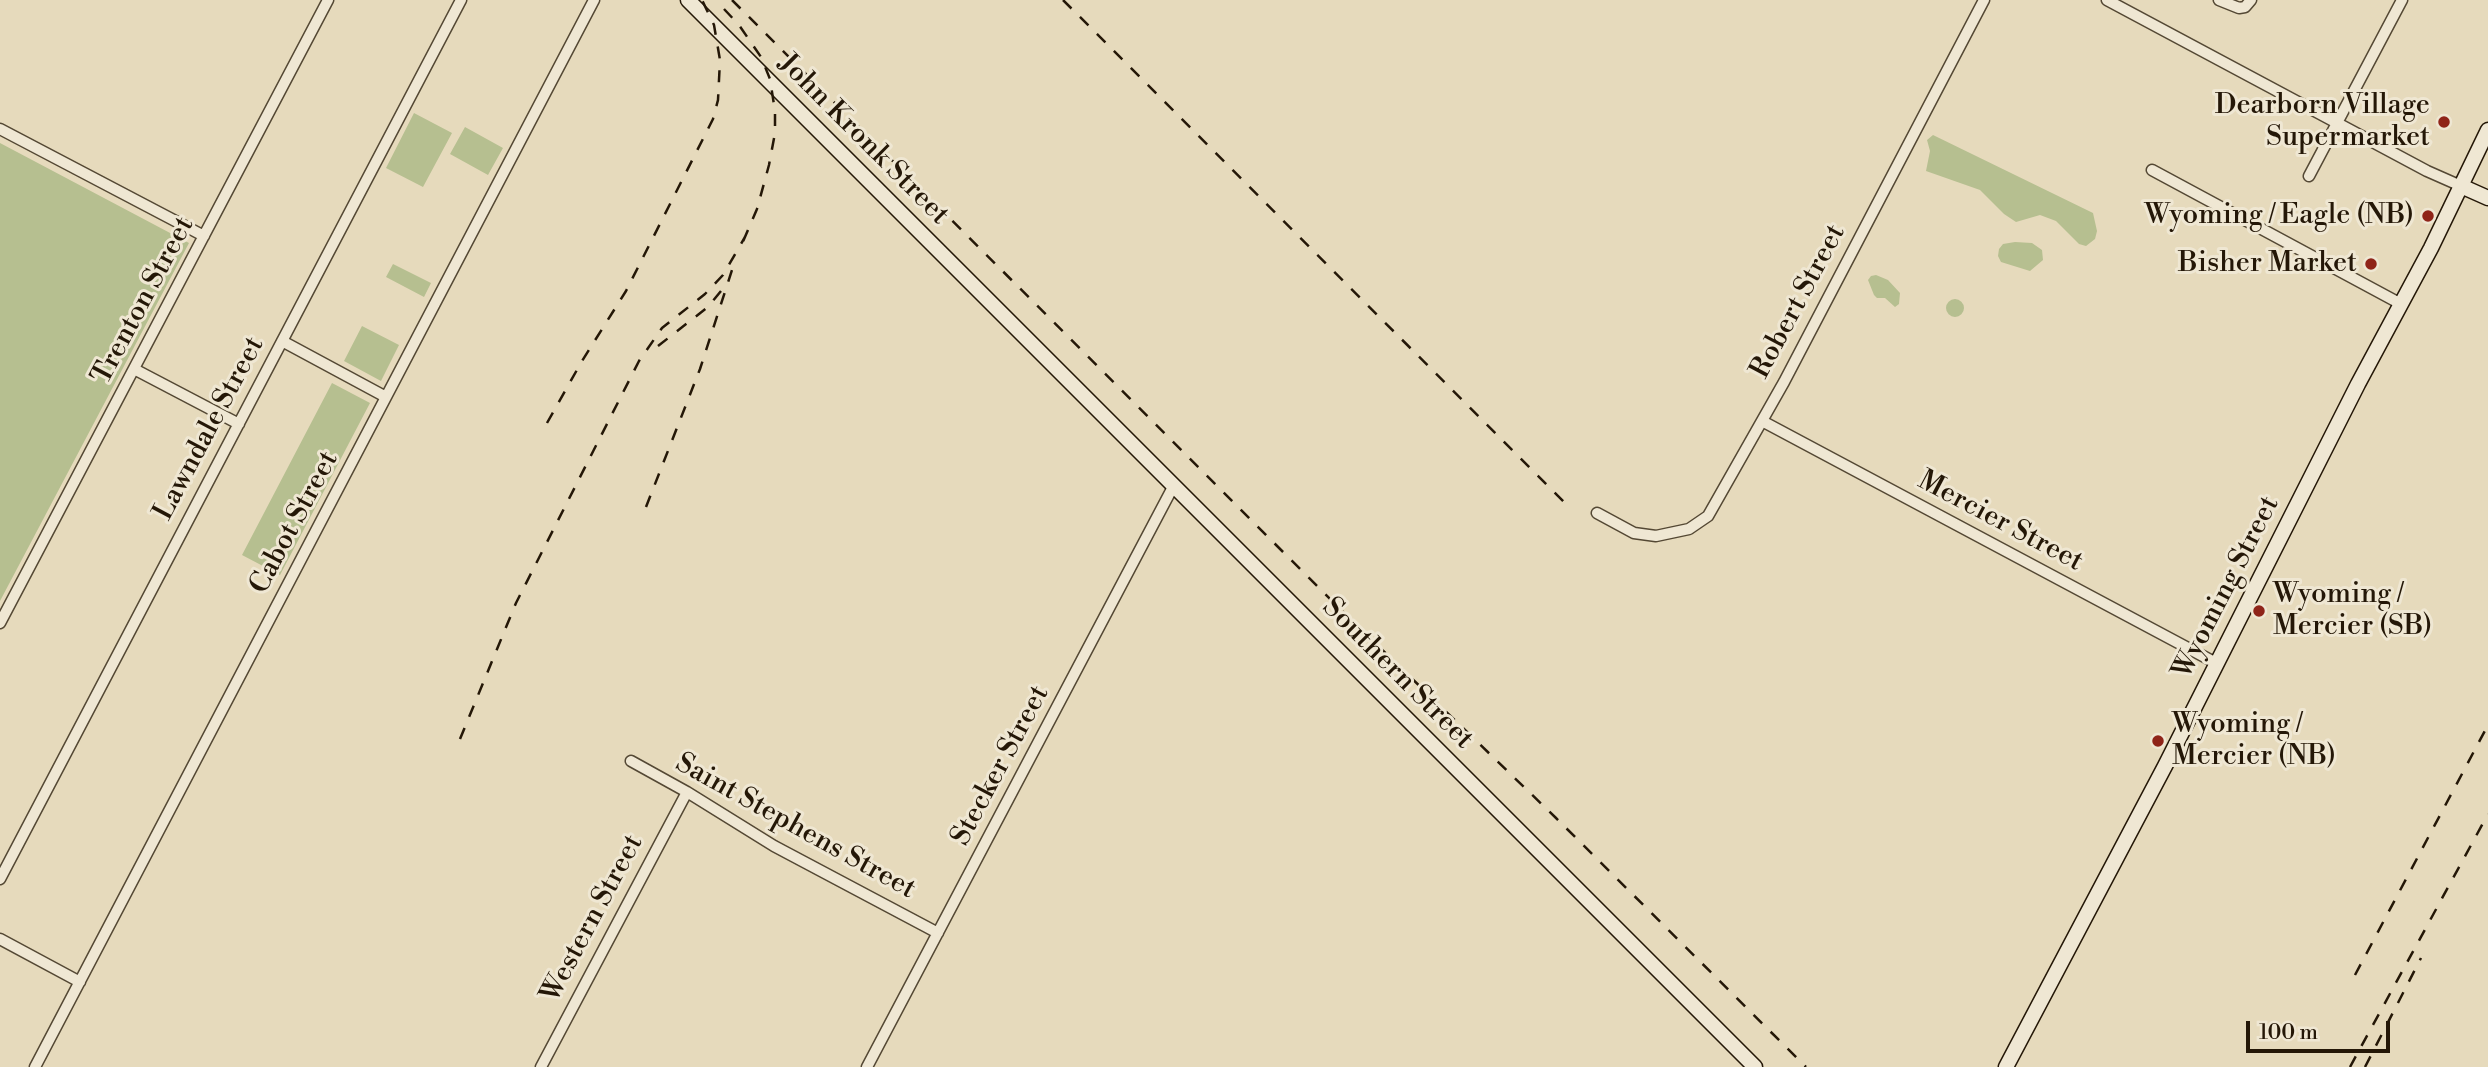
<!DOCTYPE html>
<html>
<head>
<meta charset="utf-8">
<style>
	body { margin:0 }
	#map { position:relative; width:2488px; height:1067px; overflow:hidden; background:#e6dabc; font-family:"Libre Bodoni",serif }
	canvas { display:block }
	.scale { position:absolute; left:2246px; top:1021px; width:144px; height:32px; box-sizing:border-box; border:4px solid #241707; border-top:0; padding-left:9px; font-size:21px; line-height:24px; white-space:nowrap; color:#241707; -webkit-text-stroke:5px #efe7d3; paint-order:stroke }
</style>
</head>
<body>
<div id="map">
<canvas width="2488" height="1067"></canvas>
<div class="scale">100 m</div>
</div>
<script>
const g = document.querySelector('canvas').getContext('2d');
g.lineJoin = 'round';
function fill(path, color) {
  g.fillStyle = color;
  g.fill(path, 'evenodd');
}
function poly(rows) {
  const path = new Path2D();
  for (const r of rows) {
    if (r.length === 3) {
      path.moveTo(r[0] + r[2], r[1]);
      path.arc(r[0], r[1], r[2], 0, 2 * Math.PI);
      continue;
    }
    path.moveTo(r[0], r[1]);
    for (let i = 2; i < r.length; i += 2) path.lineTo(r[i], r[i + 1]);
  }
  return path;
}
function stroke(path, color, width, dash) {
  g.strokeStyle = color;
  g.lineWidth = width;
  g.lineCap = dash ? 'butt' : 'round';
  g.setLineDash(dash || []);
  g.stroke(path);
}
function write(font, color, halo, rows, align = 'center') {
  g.font = font + ' "Libre Bodoni",serif';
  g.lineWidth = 6;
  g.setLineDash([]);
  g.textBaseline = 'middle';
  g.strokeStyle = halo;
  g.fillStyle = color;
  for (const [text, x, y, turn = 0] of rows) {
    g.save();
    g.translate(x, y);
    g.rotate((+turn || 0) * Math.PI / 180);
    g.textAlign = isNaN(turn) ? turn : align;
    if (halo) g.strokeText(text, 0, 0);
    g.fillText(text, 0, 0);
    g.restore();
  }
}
const green = poly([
	[414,113,452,133,423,187,386,168],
	[465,127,503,148,488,175,450,154],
	[1933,135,2093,213,2097,231,2095,239,2086,246,2079,244,2056,221,2040,215,2016,222,2004,214,1980,190,1926,171,1930,151,1927,140],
	[0,143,189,243,0,601],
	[2015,242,2032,243,2042,250,2043,260,2030,271,2001,262,1998,256,1999,249,2003,244],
	[393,264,431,283,424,297,386,277],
	[1876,275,1888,280,1900,293,1899,304,1895,307,1885,298,1877,298,1874,295,1868,280,1871,276],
	[1955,308,9],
	[362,326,399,345,381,381,344,361],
	[332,383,370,403,280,575,242,555]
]);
const street = poly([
	[2107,0,2427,171,2461,186],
	[2219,0,2239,8,2245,7,2251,0],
	[0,129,204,236],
	[2152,170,2401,304],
	[2309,176,2402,0],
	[282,341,386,397],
	[134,369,239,424],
	[1762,421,2216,663],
	[1597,513,1634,533,1656,536,1689,529,1708,516,1784,382,1984,0],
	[0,623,328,0],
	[631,761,687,792,774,846,938,933],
	[0,879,461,0],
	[0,939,80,982],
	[35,1067,594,0],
	[541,1067,687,792],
	[867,1067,1174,485]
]);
const secondary = poly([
	[688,0,1755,1067],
	[2461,186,2488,198],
	[2006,1067,2165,766,2358,384,2431,248,2488,130]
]);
const rail = poly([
	[732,0,1339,608,1556,818,1806,1067],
	[1063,0,1564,502],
	[724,9,739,25,761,57,770,79,775,111,775,133,769,165,757,209,742,244],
	[658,346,708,307,721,291],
	[547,423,582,361,626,291,713,119,718,100,720,60,714,25,702,0],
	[646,507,700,369,733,267],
	[460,739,516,603,639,361,662,328,705,294,723,275,745,237],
	[2355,975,2488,725],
	[2350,1067,2488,814],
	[2365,1067,2421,958]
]);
const markers = [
	[2444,122,7,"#8f2418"],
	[2428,216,7,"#8f2418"],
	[2371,264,7,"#8f2418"],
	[2259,611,7,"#8f2418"],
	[2158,741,7,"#8f2418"]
];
const poiNames = [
	["Dearborn Village",2430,106],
	["Supermarket",2430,138],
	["Wyoming / Eagle (NB)",2414,216],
	["Bisher Market",2357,264],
	["Wyoming /",2273,595,"left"],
	["Mercier (SB)",2273,627,"left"],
	["Wyoming /",2172,725,"left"],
	["Mercier (NB)",2172,757,"left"]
];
const streetNames = [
	["John Kronk Street",863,140,45],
	["Trenton Street",144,301,-62],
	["Robert Street",1799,302,-62],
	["Lawndale Street",210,429,-62],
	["Mercier Street",2000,522,28],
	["Cabot Street",295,523,-62],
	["Wyoming Street",2227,588,-63],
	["Southern Street",1397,674,45],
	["Stecker Street",1001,766,-62],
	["Saint Stephens Street",795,827,29],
	["Western Street",593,919,-62]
];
fill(green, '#b6bf90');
stroke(street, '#544834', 13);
stroke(secondary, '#241707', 17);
stroke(street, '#efe7d3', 10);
stroke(secondary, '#efe7d3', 14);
stroke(rail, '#241707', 2.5, [12, 12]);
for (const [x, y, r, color] of markers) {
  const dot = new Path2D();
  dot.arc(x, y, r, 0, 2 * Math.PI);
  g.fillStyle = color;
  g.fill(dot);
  stroke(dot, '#efe7d3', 2.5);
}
write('28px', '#241707', '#efe7d3', poiNames, 'right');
write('28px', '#241707', '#efe7d3', streetNames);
</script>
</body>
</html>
